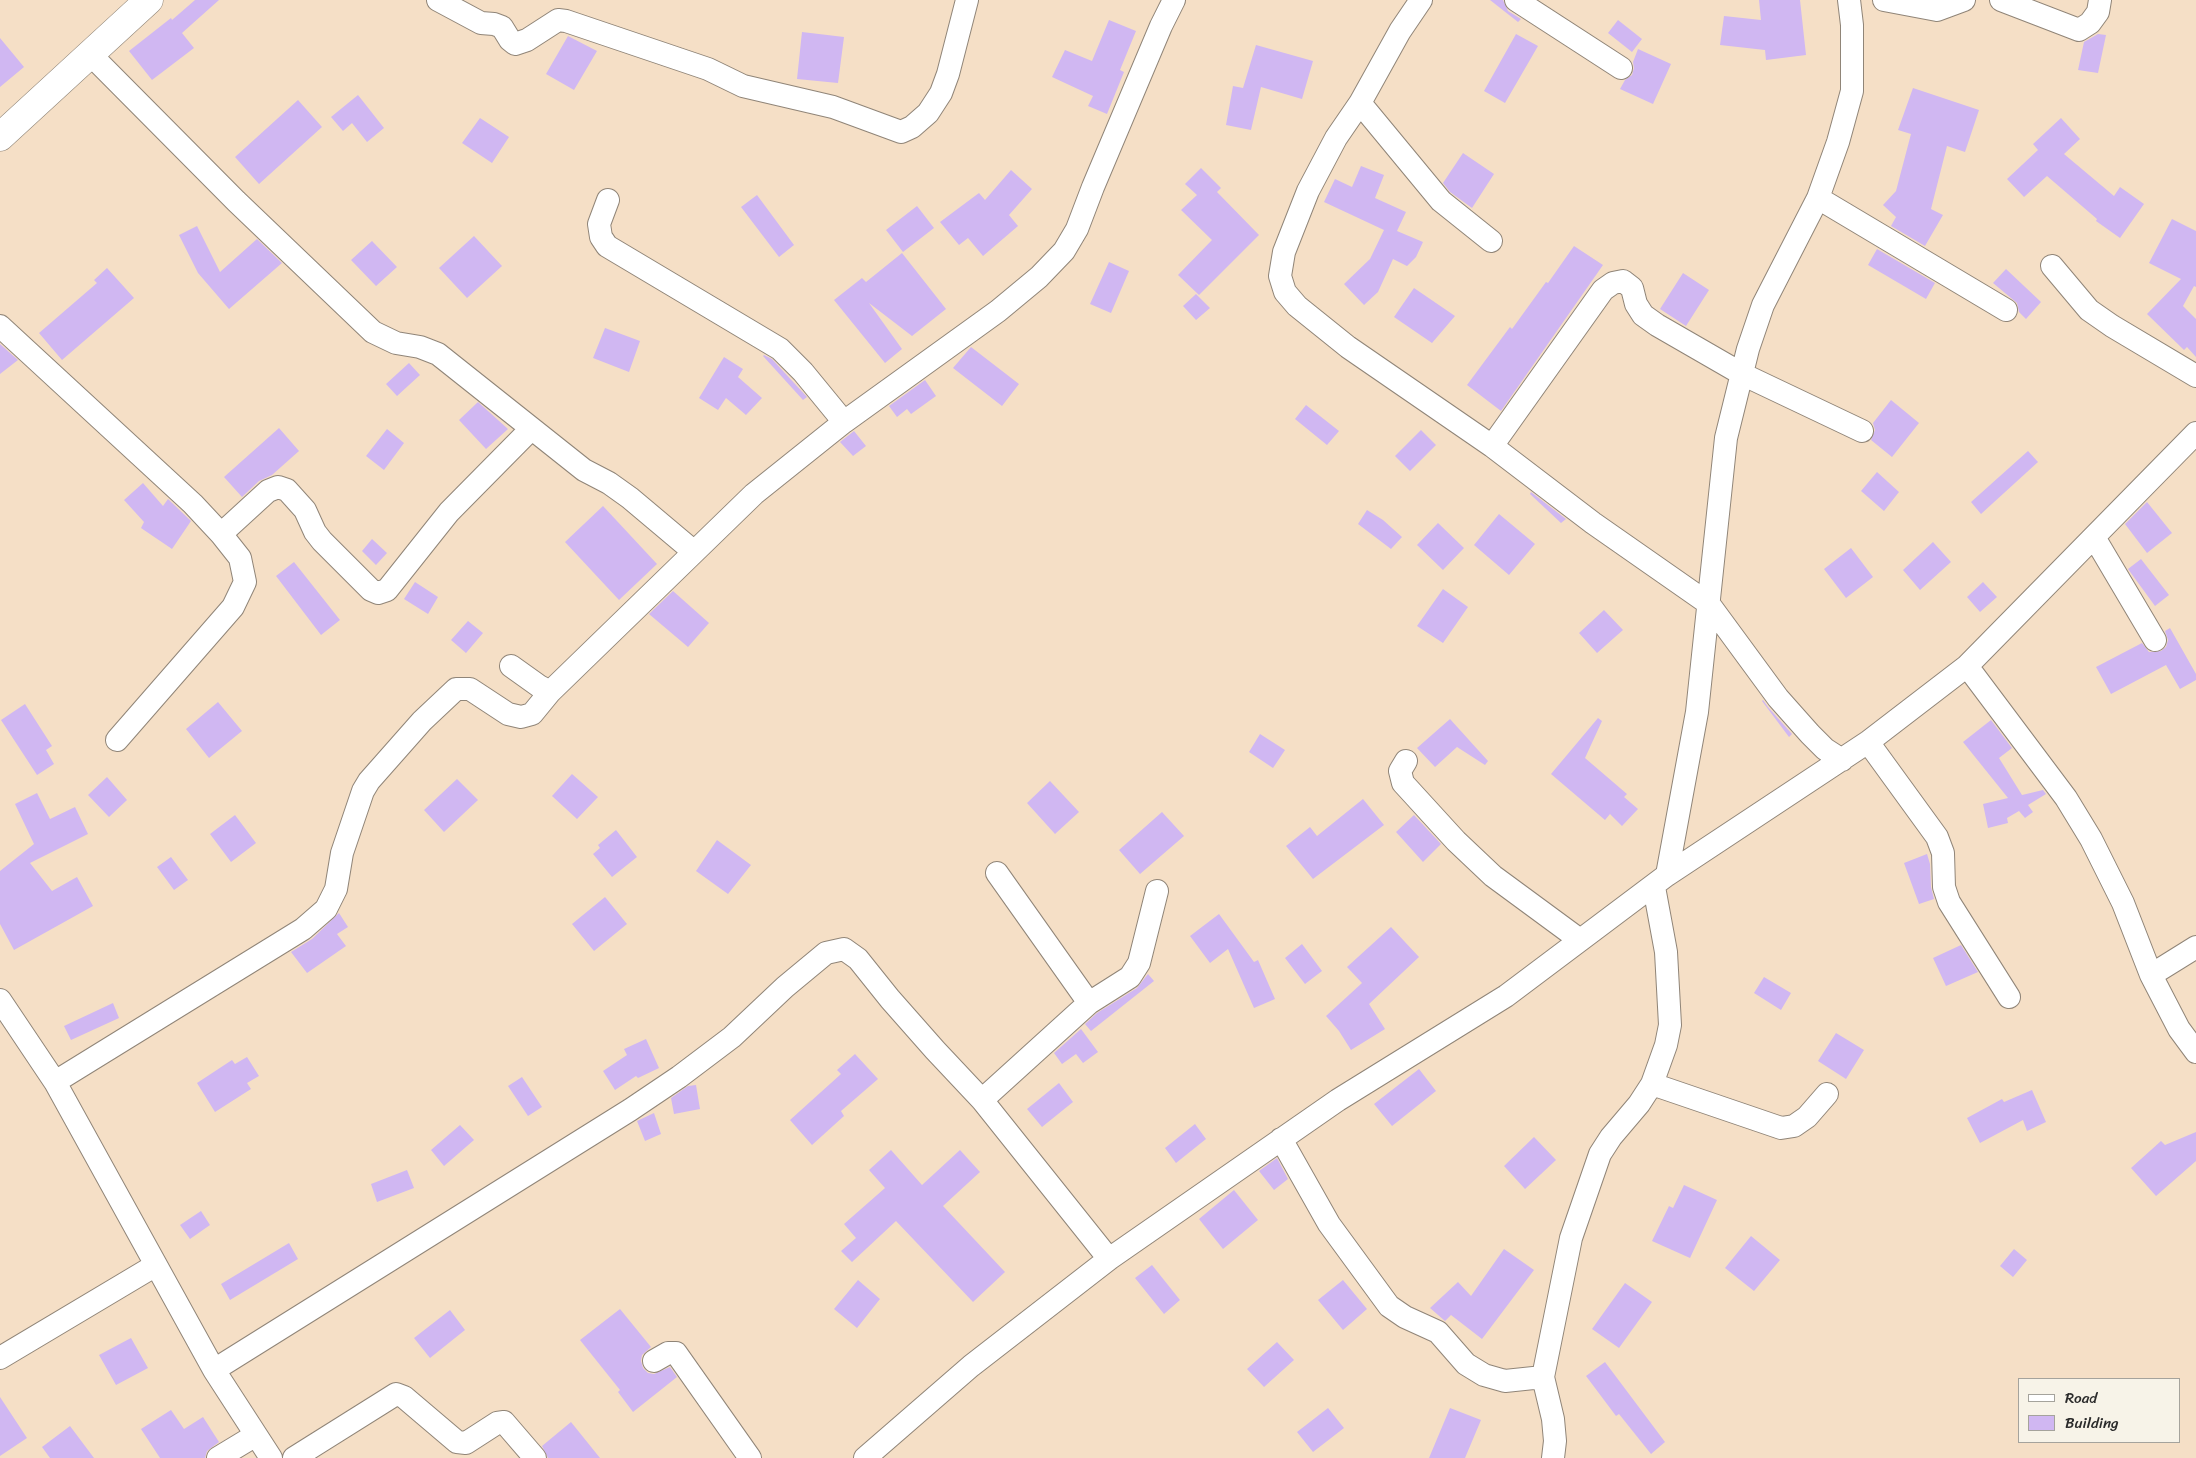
<!DOCTYPE html>
<html>
<head>
<meta charset="utf-8">
<style>
	body { margin:0 }
	#map { position:relative; width:2196px; height:1458px; overflow:hidden; background:#f5dfc6; font-family:Sriracha,sans-serif }
	canvas { display:block }
	.legend { position:absolute; left:2018px; top:1378px; width:162px; height:65px; box-sizing:border-box; background:#f7f3e8; border:1px solid #a5a39c; margin:0; padding:6px 9px; list-style:none; font-size:15px; color:#2b2b2b }
	.legend li { display:flex; align-items:center; gap:10px; height:25px }
	.legend b { width:25px; border:1px solid #a5a39c }
</style>
</head>
<body>
<div id="map">
<canvas width="2196" height="1458"></canvas>
<ul class="legend">
<li><b style="height:6px;background:#fff"></b>Road</li>
<li><b style="height:14px;background:#d0b7f2"></b>Building</li>
</ul>
</div>
<script>
const g = document.querySelector('canvas').getContext('2d');
g.lineJoin = 'round';
function fill(path, color) {
  g.fillStyle = color;
  g.fill(path, 'evenodd');
}
function poly(rows) {
  const path = new Path2D();
  for (const r of rows) {
    path.moveTo(r[0], r[1]);
    for (let i = 2; i < r.length; i += 2) path.lineTo(r[i], r[i + 1]);
  }
  return path;
}
function stroke(path, color, width, dash) {
  g.strokeStyle = color;
  g.lineWidth = width;
  g.lineCap = dash ? 'butt' : 'round';
  g.setLineDash(dash || []);
  g.stroke(path);
}
const building = poly([
	[195,0,219,0,182,33,194,48,152,80,129,51,171,18,172,20],
	[1490,0,1503,0,1508,11,1521,19,1518,22],
	[1759,0,1800,0,1806,55,1766,60,1765,50,1720,45,1724,16,1761,20],
	[1109,20,1136,31,1120,70,1124,72,1107,114,1088,106,1093,96,1052,77,1065,50,1092,61],
	[1618,20,1642,39,1632,52,1608,33],
	[802,32,844,37,838,83,797,79],
	[1516,34,1538,46,1505,103,1484,91],
	[2098,34,2106,35,2098,73,2078,70,2084,42],
	[568,36,597,51,574,90,546,74],
	[0,38,24,67,0,87],
	[1256,45,1313,61,1302,99,1261,87,1251,130,1226,125,1233,86,1243,88],
	[1638,49,1671,64,1653,104,1620,89,1625,80,1632,75,1634,68,1633,62],
	[1913,88,1979,110,1965,152,1947,146,1931,209,1943,215,1925,246,1891,226,1896,217,1883,205,1896,191,1911,134,1898,130],
	[358,95,384,128,367,142,352,123,343,131,331,117],
	[298,100,322,127,259,184,235,157],
	[480,118,509,137,492,163,462,143],
	[2061,118,2080,139,2064,154,2114,196,2120,187,2144,204,2120,238,2096,221,2097,219,2047,176,2024,197,2007,179,2038,150,2033,144],
	[1463,153,1494,174,1472,208,1450,192,1443,183],
	[1361,166,1384,175,1375,198,1406,212,1397,231,1423,242,1416,257,1407,266,1393,259,1378,292,1364,305,1344,284,1370,259,1384,230,1324,202,1335,179,1352,187],
	[1201,168,1221,188,1217,192,1259,235,1199,295,1178,275,1212,240,1181,210,1197,195,1185,184],
	[1011,170,1032,189,1009,215,1018,226,983,256,968,238,959,245,940,222,979,193,985,200],
	[757,195,794,245,779,257,741,207],
	[917,206,934,228,903,252,886,230],
	[2172,219,2196,231,2196,287,2194,286,2183,306,2196,319,2196,357,2187,347,2184,350,2147,314,2181,279,2149,263],
	[197,226,220,272,257,239,282,263,229,309,198,273,179,235],
	[474,236,502,266,467,298,439,268],
	[372,241,397,267,376,286,351,260],
	[1574,246,1603,265,1501,411,1467,385,1510,327,1512,329,1546,282,1548,283],
	[1877,249,1935,283,1926,299,1868,265],
	[902,253,946,309,912,336,869,303,902,349,885,363,834,300,862,278,866,282],
	[1109,262,1129,271,1111,313,1090,304],
	[107,268,134,298,62,360,39,333,97,283,94,280],
	[2006,269,2041,302,2026,319,2019,312,2017,303,1993,283],
	[1683,273,1709,290,1686,326,1660,309],
	[1414,288,1455,316,1432,343,1394,317],
	[1196,294,1210,308,1196,320,1183,306],
	[605,328,640,341,629,372,593,358],
	[0,344,18,360,0,374],
	[971,347,1019,384,1002,406,953,368],
	[764,355,772,359,807,397,803,400,763,356],
	[724,357,743,369,738,377,762,398,746,415,726,398,718,410,699,398],
	[409,363,420,375,397,396,386,384],
	[925,380,936,396,911,414,907,409,897,417,889,406],
	[1891,400,1919,423,1892,457,1871,440,1875,430,1873,423],
	[478,402,508,429,486,449,459,420],
	[1306,405,1339,431,1327,445,1295,419],
	[279,428,299,451,272,475,259,481,242,497,224,477],
	[387,429,404,443,384,470,366,456],
	[1421,430,1436,445,1410,471,1395,456],
	[854,431,866,446,853,456,840,442],
	[2028,451,2038,462,1981,514,1971,502],
	[1877,472,1899,492,1884,511,1861,491],
	[143,483,163,506,168,499,191,521,172,549,141,528,144,522,124,500],
	[1531,492,1566,519,1561,523,1530,494],
	[2147,502,2172,533,2147,553,2125,524],
	[603,506,657,564,619,600,565,542],
	[1367,510,1383,520,1402,537,1391,549,1358,524],
	[1499,514,1535,544,1509,575,1474,545],
	[1438,523,1464,548,1443,570,1417,545],
	[372,539,387,553,376,565,362,551],
	[1933,542,1951,562,1920,590,1903,570],
	[1851,548,1873,577,1846,598,1824,569],
	[2141,559,2169,595,2155,606,2128,569],
	[294,562,340,620,321,635,276,576],
	[415,582,438,597,428,614,404,599],
	[1983,582,1997,597,1980,612,1967,597],
	[1443,589,1468,607,1443,643,1417,626],
	[673,591,709,623,688,647,649,614],
	[1604,610,1623,630,1597,653,1579,633],
	[468,621,483,633,466,653,451,640],
	[2170,628,2196,674,2196,680,2180,689,2166,665,2111,694,2096,667,2142,643,2149,652,2161,651,2166,647,2168,640,2165,631],
	[1763,700,1768,707,1792,734,1789,737,1762,701],
	[218,702,242,731,209,758,186,729],
	[25,704,52,746,46,750,54,764,37,775,1,720],
	[1598,718,1602,721,1585,758,1627,794,1624,797,1638,809,1622,826,1610,814,1605,820,1551,774],
	[1450,719,1488,761,1485,765,1457,747,1435,767,1417,748],
	[1991,720,2012,748,1999,758,2022,795,2043,790,2046,794,2028,805,2033,812,2025,818,2019,811,2007,818,2008,823,1988,828,1983,804,2008,798,1963,742],
	[1260,734,1285,750,1273,768,1249,752],
	[572,774,598,797,577,819,552,796],
	[107,777,127,800,109,817,88,795],
	[457,779,478,800,444,832,424,810],
	[1050,781,1079,812,1055,834,1027,803],
	[37,793,50,819,75,807,88,834,30,863,52,891,77,877,93,906,14,950,0,924,0,871,34,844,15,804],
	[1363,799,1384,825,1313,879,1286,846,1310,827,1317,836],
	[1162,812,1184,836,1140,874,1119,850],
	[235,815,256,843,231,862,210,834],
	[1414,815,1441,844,1423,862,1396,832],
	[616,830,637,857,612,877,593,854,600,848,598,845],
	[717,840,751,865,728,894,696,871],
	[1927,854,1930,864,1931,887,1934,899,1919,904,1904,863],
	[171,857,188,880,174,890,157,867],
	[605,897,627,924,594,951,572,924],
	[339,913,348,927,337,934,346,946,307,973,291,952,312,939],
	[1219,914,1254,962,1258,960,1275,999,1254,1008,1228,949,1210,963,1190,936],
	[1391,927,1419,957,1369,1004,1385,1029,1351,1050,1339,1031,1326,1016,1362,983,1347,967],
	[1302,944,1322,971,1305,984,1285,958],
	[1961,945,1978,972,1946,986,1933,958],
	[1148,974,1154,981,1091,1031,1085,1024,1097,1013,1137,988],
	[1764,977,1791,993,1781,1010,1754,993],
	[113,1003,119,1018,71,1040,64,1026],
	[1081,1029,1098,1052,1083,1063,1076,1054,1062,1064,1054,1053],
	[1836,1033,1864,1050,1846,1079,1818,1061],
	[646,1039,659,1068,638,1078,636,1076,615,1090,603,1071,627,1055,624,1049],
	[855,1054,878,1079,841,1111,844,1116,812,1145,790,1120,841,1074,837,1070],
	[247,1057,259,1076,247,1083,251,1089,215,1112,197,1083,232,1060,235,1064],
	[1419,1069,1436,1091,1392,1126,1374,1104],
	[522,1077,542,1107,528,1116,508,1086],
	[1059,1083,1073,1102,1042,1127,1027,1109],
	[696,1085,700,1109,674,1114,671,1098,688,1086],
	[2032,1090,2046,1122,2027,1131,2023,1120,1980,1143,1967,1118,2002,1099,2004,1102],
	[654,1113,661,1134,645,1141,637,1121],
	[1195,1124,1206,1139,1176,1163,1165,1148],
	[460,1125,474,1140,444,1166,431,1150],
	[2196,1132,2196,1161,2156,1196,2131,1168,2161,1141,2165,1145],
	[1534,1137,1556,1160,1525,1189,1504,1166],
	[891,1150,922,1185,960,1150,980,1172,943,1206,1005,1272,973,1302,896,1221,852,1262,841,1251,856,1238,844,1224,885,1188,869,1170],
	[1277,1158,1288,1179,1274,1190,1259,1171],
	[407,1170,414,1188,377,1202,371,1184],
	[1684,1185,1717,1200,1690,1258,1652,1241,1669,1206,1673,1208],
	[1234,1190,1258,1220,1223,1249,1199,1219],
	[201,1211,210,1225,190,1239,180,1225],
	[1751,1236,1780,1260,1754,1291,1725,1268],
	[289,1243,298,1259,230,1300,221,1284],
	[1504,1249,1534,1270,1482,1339,1451,1315,1445,1321,1430,1308,1458,1282,1471,1296],
	[2014,1249,2027,1260,2013,1277,2000,1266],
	[1152,1265,1180,1300,1164,1314,1135,1278],
	[858,1280,880,1299,857,1328,834,1309],
	[1343,1280,1367,1309,1343,1330,1318,1300],
	[1625,1283,1652,1302,1619,1348,1592,1329],
	[620,1309,651,1347,642,1355,641,1361,643,1368,648,1373,654,1374,670,1367,677,1377,633,1412,618,1392,620,1390,580,1340],
	[450,1310,465,1330,430,1358,414,1338],
	[131,1338,148,1368,116,1385,99,1355],
	[1277,1342,1294,1360,1264,1387,1247,1369],
	[1605,1362,1665,1442,1651,1454,1619,1414,1616,1416,1586,1376],
	[0,1397,27,1438,0,1456],
	[1328,1408,1344,1428,1313,1452,1297,1432],
	[1450,1408,1481,1420,1465,1458,1429,1458],
	[171,1410,184,1429,203,1417,219,1442,207,1451,205,1458,160,1458,141,1429],
	[571,1422,600,1458,548,1458,542,1446],
	[70,1426,94,1458,50,1458,42,1447]
]);
const minor = poly([
	[438,0,481,23,494,24,502,27,510,40,515,44,527,40,558,20,566,21,708,69,743,86,833,107,901,132,912,127,928,113,941,93,948,74,967,0],
	[1421,0,1400,31,1360,103,1336,138,1308,191,1284,252,1280,276,1285,292,1297,306,1348,347,1492,446,1593,523,1709,604,1778,698,1810,734,1825,749,1842,760],
	[1516,0,1621,68],
	[1884,0,1937,10,1964,0],
	[2001,0,2079,30,2090,23,2098,12,2100,0],
	[90,54,236,201,373,332,396,343,420,347,438,354,584,470,609,483,630,498,693,551],
	[1360,103,1441,201,1491,241],
	[1818,198,2006,310],
	[608,200,599,224,601,237,607,246,780,349,803,372,844,422],
	[2052,266,2089,310,2112,326,2196,376],
	[0,326,193,504,221,534,240,558,245,582,233,607,117,740],
	[1492,446,1603,290,1613,283,1623,281,1632,288,1636,304,1643,315,1657,325,1742,374,1862,431],
	[221,534,268,491,278,487,287,490,305,510,315,532,322,541,371,590,378,593,387,590,449,512,531,429],
	[2094,537,2155,640],
	[511,666,539,686,550,692],
	[1967,666,2066,798,2091,839,2123,903,2151,975,2179,1029,2196,1052],
	[1868,742,1937,837,1943,853,1944,887,1949,902,2009,997],
	[1406,761,1400,771,1403,783,1456,841,1493,876,1580,940],
	[997,873,1089,1003],
	[1667,875,1697,712,1726,438,1748,349,1763,305,1818,198,1838,142,1852,91,1852,25,1849,0],
	[2151,975,2196,947],
	[0,1000,55,1082,214,1370,271,1458],
	[55,1082,303,929,326,909,336,889,342,853,363,791,369,781,422,721,456,689,470,689,508,714,521,717,532,714,550,692,754,494,844,422,998,311,1039,277,1064,251,1077,229,1093,187,1161,26,1174,0],
	[1652,1084,1781,1128,1794,1126,1807,1117,1827,1094],
	[982,1100,1089,1003,1130,977,1139,963,1157,891],
	[1281,1139,1329,1224,1389,1306,1405,1317,1438,1332,1466,1364,1484,1375,1505,1381,1543,1377],
	[0,1358,156,1265],
	[654,1361,668,1353,676,1353,750,1458],
	[214,1370,630,1110,679,1077,732,1037,785,987,826,953,844,949,858,959,890,999,935,1050,982,1100,1109,1259],
	[218,1458,256,1435],
	[294,1458,396,1394,404,1397,457,1442,466,1443,497,1423,504,1422,535,1458],
	[865,1458,971,1366,1109,1259,1338,1100,1506,996,1667,875,1868,742,1967,666,2196,433],
	[1553,1458,1555,1441,1553,1419,1543,1377,1571,1238,1600,1154,1611,1137,1639,1104,1652,1084,1666,1045,1670,1025,1666,952,1654,887]
]);
const secondary = poly([
	[0,137,149,0]
]);
fill(building, '#d0b7f2');
stroke(minor, '#908578', 24);
stroke(secondary, '#908578', 29);
stroke(minor, '#fff', 22);
stroke(secondary, '#fff', 28);
</script>
</body>
</html>
